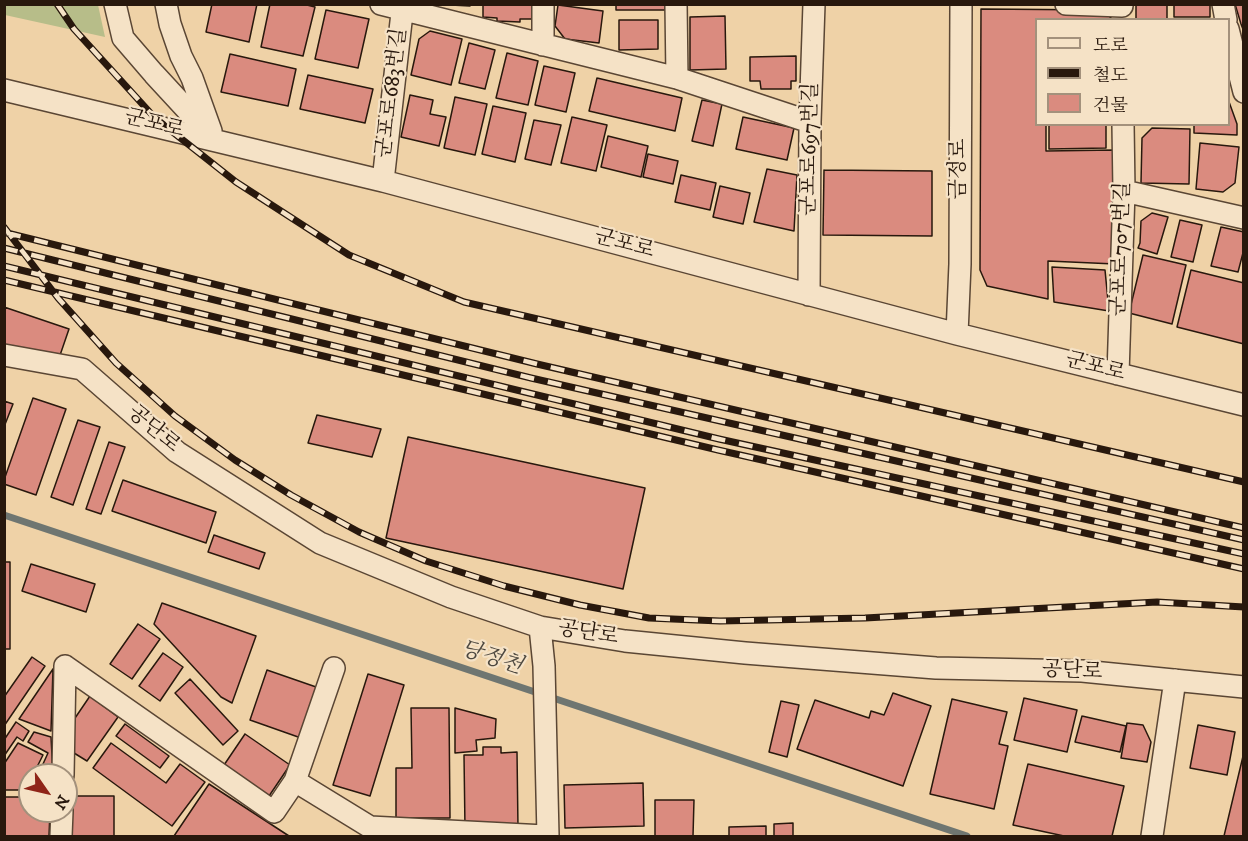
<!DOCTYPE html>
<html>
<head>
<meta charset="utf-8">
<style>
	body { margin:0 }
	#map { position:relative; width:1248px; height:841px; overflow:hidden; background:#efd2a7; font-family:"IM FELL DW Pica","Noto Serif KR",serif }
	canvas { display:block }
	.frame { position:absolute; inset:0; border:6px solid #28180d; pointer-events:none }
	.legend { position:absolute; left:1035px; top:18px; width:195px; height:108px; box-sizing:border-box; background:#f5e2c6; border:2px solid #a3917c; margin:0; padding:8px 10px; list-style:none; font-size:18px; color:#28180d }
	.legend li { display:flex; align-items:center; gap:12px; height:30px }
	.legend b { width:30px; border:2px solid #a3917c }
	.north { position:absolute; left:18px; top:763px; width:60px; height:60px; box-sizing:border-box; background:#f5e2c6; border:2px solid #a3917c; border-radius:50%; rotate:124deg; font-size:16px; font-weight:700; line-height:24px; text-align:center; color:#28180d }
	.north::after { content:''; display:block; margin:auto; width:21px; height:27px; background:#8f2418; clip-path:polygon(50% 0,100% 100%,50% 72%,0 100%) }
</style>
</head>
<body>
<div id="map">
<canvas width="1248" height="841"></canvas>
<div class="frame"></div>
<ul class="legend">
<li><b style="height:8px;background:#f5e2c6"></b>도로</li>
<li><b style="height:8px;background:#28180d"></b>철도</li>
<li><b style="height:16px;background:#da8b7f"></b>건물</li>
</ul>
<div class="north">N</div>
</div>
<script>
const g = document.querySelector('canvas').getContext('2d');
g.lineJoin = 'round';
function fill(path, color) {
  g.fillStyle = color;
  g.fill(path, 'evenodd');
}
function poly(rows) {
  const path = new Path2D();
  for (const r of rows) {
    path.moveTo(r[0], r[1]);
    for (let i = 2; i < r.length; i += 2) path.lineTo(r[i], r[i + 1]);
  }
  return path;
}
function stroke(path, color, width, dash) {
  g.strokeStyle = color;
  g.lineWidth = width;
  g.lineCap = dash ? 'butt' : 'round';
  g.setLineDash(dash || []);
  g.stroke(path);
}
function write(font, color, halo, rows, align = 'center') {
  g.font = font + ' "IM FELL DW Pica","Noto Serif KR",serif';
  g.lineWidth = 4.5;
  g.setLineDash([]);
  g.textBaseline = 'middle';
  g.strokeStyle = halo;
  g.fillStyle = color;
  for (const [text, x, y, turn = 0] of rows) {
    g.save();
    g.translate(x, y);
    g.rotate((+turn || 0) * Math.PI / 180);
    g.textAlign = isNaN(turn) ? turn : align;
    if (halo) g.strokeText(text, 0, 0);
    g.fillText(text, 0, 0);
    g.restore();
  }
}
const green = poly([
	[5,4,98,5,105,37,5,15]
]);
const stream = poly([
	[4,515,967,836]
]);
const building = poly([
	[212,4,257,4,249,42,206,32,212,4],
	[270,4,303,4,315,7,303,56,261,47,270,4],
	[432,4,470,4,470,6,432,4],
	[483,4,533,4,532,19,520,19,520,22,497,21,497,18,483,17,483,4],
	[616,4,665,4,665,10,616,10,616,4],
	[1136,4,1167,4,1167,20,1136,20,1136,4],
	[1174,4,1210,4,1210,17,1174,17,1174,4],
	[1235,4,1244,4,1244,32,1241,24,1235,4],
	[558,5,603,11,599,43,565,39,555,26,558,5],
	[981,9,1103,10,1113,20,1036,20,1036,124,1046,124,1046,151,1115,150,1115,264,1048,261,1048,299,987,286,980,270,981,9],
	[326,10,369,19,358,68,315,59,326,10],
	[725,16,726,69,690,70,690,17,725,16],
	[619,20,658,20,658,49,619,50,619,20],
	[430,31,462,39,451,85,411,75,419,39,430,31],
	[469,43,495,50,485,89,459,83,469,43],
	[507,53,538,61,528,105,496,98,507,53],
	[230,54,296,69,288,106,221,92,230,54],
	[796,56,796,81,791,81,791,89,761,89,760,81,750,81,750,57,796,56],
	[544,66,575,73,566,112,535,105,544,66],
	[308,75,373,89,365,123,300,109,308,75],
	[597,78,682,98,675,131,589,111,597,78],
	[410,95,433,100,430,114,446,117,439,146,401,137,410,95],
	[455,97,487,104,475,155,444,148,455,97],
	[1228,99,1237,124,1237,135,1194,133,1194,124,1228,124,1228,99],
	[702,100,722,104,713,146,692,141,702,100],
	[493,106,526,113,515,162,482,154,493,106],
	[572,117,607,125,596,171,561,163,572,117],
	[743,117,794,128,787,160,736,149,743,117],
	[534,120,561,125,551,165,525,159,534,120],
	[1049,124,1106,124,1106,148,1049,149,1049,124],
	[1152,128,1190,129,1189,184,1141,183,1142,138,1152,128],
	[608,136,648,146,641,177,601,167,608,136],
	[1200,143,1239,147,1235,183,1223,192,1196,189,1200,143],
	[648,154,678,161,673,184,643,177,648,154],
	[767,169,797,175,794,231,754,222,767,169],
	[824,170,932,171,932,236,823,235,824,170],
	[681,175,716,183,710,210,675,202,681,175],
	[720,186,750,193,743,224,713,217,720,186],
	[1152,213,1168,217,1157,254,1138,248,1140,243,1141,221,1152,213],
	[1180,220,1202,225,1193,262,1171,257,1180,220],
	[1221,227,1244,232,1244,249,1238,272,1211,266,1221,227],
	[1143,255,1186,265,1172,324,1129,313,1143,255],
	[1052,267,1105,270,1109,311,1054,302,1052,267],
	[1191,270,1244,283,1244,344,1177,327,1191,270],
	[4,307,69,329,57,364,4,346,4,307],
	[33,398,66,409,36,495,4,484,4,480,33,398],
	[4,401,13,404,4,427,4,401],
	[317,415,381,429,372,457,308,443,317,415],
	[78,420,100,427,73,505,51,497,78,420],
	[408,437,645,488,623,589,386,538,408,437],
	[109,442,125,447,101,514,86,509,109,442],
	[123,480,216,512,206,543,112,511,123,480],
	[214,535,265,553,259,569,208,552,214,535],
	[4,562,10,562,10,649,4,649,4,562],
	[31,564,95,584,86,612,22,591,31,564],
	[162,603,256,636,232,703,221,697,154,624,162,603],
	[138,624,160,639,132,679,110,664,138,624],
	[163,653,183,667,160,701,139,686,163,653],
	[32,657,45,666,4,726,4,697,32,657],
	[53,669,51,731,19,719,53,669],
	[267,670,319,688,301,738,250,720,267,670],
	[368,674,404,685,370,796,333,785,368,674],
	[190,679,238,731,223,745,175,693,190,679],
	[893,693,931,706,903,786,797,749,815,700,869,718,871,711,884,715,893,693],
	[90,696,118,717,87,761,74,753,73,721,90,696],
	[1024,698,1077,710,1067,752,1014,740,1024,698],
	[952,699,1007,712,999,744,1008,746,994,809,930,794,952,699],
	[781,701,799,705,787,757,769,752,781,701],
	[411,708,449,708,450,818,396,818,396,768,412,768,411,708],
	[455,708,496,719,495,738,476,740,477,751,455,753,455,708],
	[1082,716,1126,726,1120,752,1075,742,1082,716],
	[16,722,29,731,23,741,17,737,4,756,4,740,16,722],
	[1127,723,1143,725,1151,742,1147,762,1121,758,1127,723],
	[125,724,169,756,160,768,116,736,125,724],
	[1198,725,1235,732,1227,775,1190,768,1198,725],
	[34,732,51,737,53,775,38,775,48,753,28,742,34,732],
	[245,734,290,765,267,799,222,768,245,734],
	[18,743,43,755,33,775,30,775,30,780,25,790,4,790,4,764,18,743],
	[111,743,166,783,180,764,205,782,172,826,93,768,111,743],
	[483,747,501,747,501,753,517,752,518,828,465,829,464,755,483,755,483,747],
	[1244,752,1244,836,1224,836,1244,752],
	[1028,764,1124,786,1112,836,1064,836,1013,825,1028,764],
	[643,783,644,826,565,828,564,785,643,783],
	[209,784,289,836,174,836,209,784],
	[70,796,114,796,114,836,70,836,70,796],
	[4,797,30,797,30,811,50,811,49,836,4,836,4,797],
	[655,800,694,800,693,836,655,836,655,800],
	[793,823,793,836,774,836,774,824,793,823],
	[766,826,766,836,729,836,729,827,766,826]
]);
const minor = poly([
	[115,4,123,38,154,74,215,140],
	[166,4,170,24,181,56,192,78,211,131],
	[381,4,677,78,810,122],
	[676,4,677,78],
	[1066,4,1122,6],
	[1223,4,1226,20],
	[1228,29,1244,92],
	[543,45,543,4],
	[4,90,383,181,957,334,1244,405],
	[383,181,403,4],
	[1124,191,1244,218],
	[809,295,810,122,814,4],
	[957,334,960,264,961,4],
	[4,355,82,369,177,452,320,543,451,597,540,627,625,641,745,653,936,668,1082,671,1244,687],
	[1118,374,1124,191,1123,124],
	[540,627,544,666,548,836],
	[65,666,274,812,295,781],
	[334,668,295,781,370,827,545,836],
	[63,775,65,666],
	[61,836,62,811],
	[1152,836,1175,680]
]);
const rail = poly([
	[57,4,74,29,155,118,236,182,349,255,464,302,1244,482],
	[4,227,58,298,116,363,175,416,235,460,291,495,359,532,426,561,504,586,580,605,649,618,720,621,865,618,1157,602,1244,607],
	[7,233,537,364,1244,528],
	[4,248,531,378,1244,540],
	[4,266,719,439,1244,554],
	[4,280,718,450,1244,569]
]);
const streetNames = [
	["군포로683번길",393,93,-83],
	["군포로",154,125,14],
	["군포로697번길",811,149,-89],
	["금정로",960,169,-90],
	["군포로",624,245,15],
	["군포로707번길",1122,249,-88],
	["군포로",1095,368,14],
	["공단로",153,430,40],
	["공단로",588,634,9],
	["공단로",1072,672,3]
];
const waterNames = [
	["당정천",491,659,18]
];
fill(green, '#b7bd89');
stroke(stream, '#6f7671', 7);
fill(building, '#da8b7f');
stroke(building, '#28180d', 1.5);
stroke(minor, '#5a4634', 24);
stroke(minor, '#f5e2c6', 21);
stroke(rail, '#28180d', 7);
stroke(rail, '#f5e2c6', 4.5, [14]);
write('21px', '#28180d', '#f5e2c6', streetNames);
write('italic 22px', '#4c473f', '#f5e2c6', waterNames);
</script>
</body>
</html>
